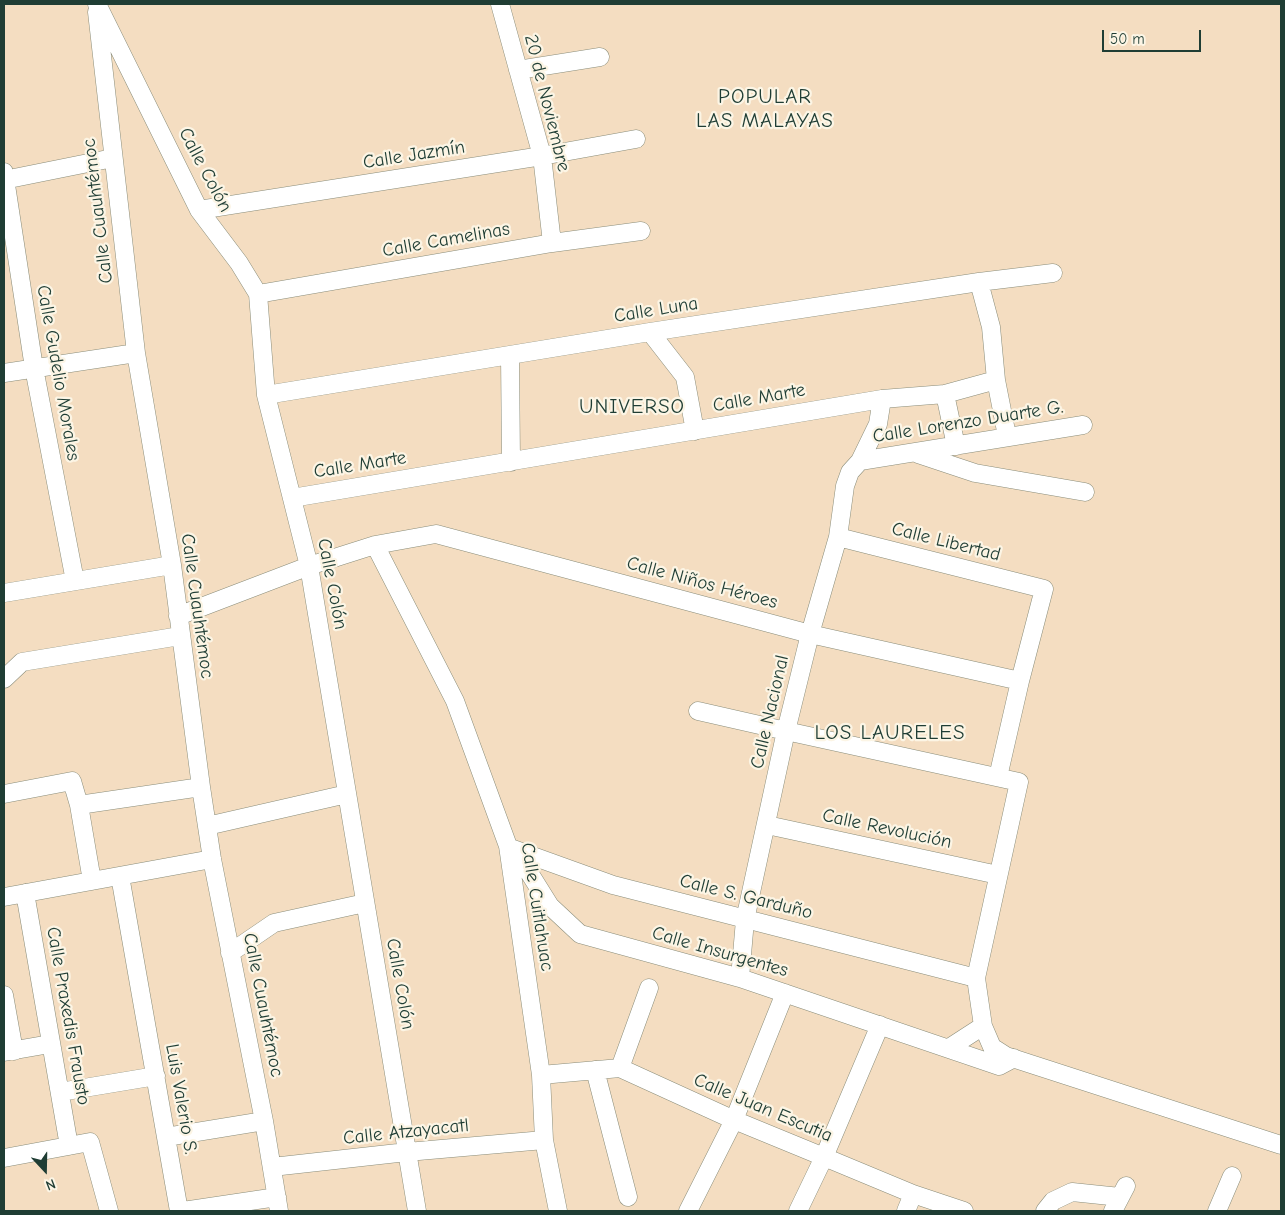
<!DOCTYPE html>
<html>
<head>
<meta charset="utf-8">
<style>
	body { margin:0 }
	#map { position:relative; width:1285px; height:1215px; overflow:hidden; background:#f4ddc1; font-family:"Comic Neue",sans-serif }
	canvas { display:block }
	.frame { position:absolute; inset:0; border:5px solid #1f3d34; pointer-events:none }
	.north { position:absolute; left:20px; top:1145px; width:50px; height:50px; -webkit-text-stroke:4px #fcf5e5; paint-order:stroke; rotate:159deg; font-size:14px; font-weight:700; line-height:20px; text-align:center; color:#1f3d34 }
	.north::after { content:''; display:block; margin:auto; width:18px; height:22px; background:#1f3d34; clip-path:polygon(50% 0,100% 100%,50% 72%,0 100%) }
	.scale { position:absolute; left:1102px; top:30px; width:99px; height:22px; box-sizing:border-box; border:2px solid #1f3d34; border-top:0; padding-left:6px; font-size:15px; line-height:18px; white-space:nowrap; color:#1f3d34; -webkit-text-stroke:4px #fcf5e5; paint-order:stroke }
</style>
</head>
<body>
<div id="map">
<canvas width="1285" height="1215"></canvas>
<div class="frame"></div>
<div class="north">N</div>
<div class="scale">50 m</div>
</div>
<script>
const g = document.querySelector('canvas').getContext('2d');
g.lineJoin = 'round';
function poly(rows) {
  const path = new Path2D();
  for (const r of rows) {
    path.moveTo(r[0], r[1]);
    for (let i = 2; i < r.length; i += 2) path.lineTo(r[i], r[i + 1]);
  }
  return path;
}
function stroke(path, color, width, dash) {
  g.strokeStyle = color;
  g.lineWidth = width;
  g.lineCap = dash ? 'butt' : 'round';
  g.setLineDash(dash || []);
  g.stroke(path);
}
function write(font, color, halo, rows, align = 'center') {
  g.font = font + ' "Comic Neue",sans-serif';
  g.lineWidth = 4.5;
  g.setLineDash([]);
  g.textBaseline = 'middle';
  g.strokeStyle = halo;
  g.fillStyle = color;
  for (const [text, x, y, turn = 0] of rows) {
    g.save();
    g.translate(x, y);
    g.rotate((+turn || 0) * Math.PI / 180);
    g.textAlign = isNaN(turn) ? turn : align;
    if (halo) g.strokeText(text, 0, 0);
    g.fillText(text, 0, 0);
    g.restore();
  }
}
const minor = poly([
	[97,4,199,210,239,263,258,294,266,395,309,566,417,1211],
	[500,4,542,156,552,243],
	[97,12,136,353,172,565,201,787,212,859,264,1121,279,1211],
	[518,70,600,57],
	[4,172,34,368,75,581],
	[4,180,113,158],
	[199,210,542,156,636,139],
	[979,282,991,327,996,380,1007,436],
	[258,294,552,243,641,231],
	[650,332,685,377,695,431],
	[510,355,511,462],
	[4,373,136,353],
	[945,394,956,446],
	[266,395,650,332,979,282,1053,273],
	[918,454,975,473,1085,492],
	[860,461,1083,425],
	[292,498,882,399,945,394,996,380],
	[838,537,1044,589,1020,681,998,777],
	[375,545,455,701,508,846,541,1075,544,1140,558,1211],
	[4,593,172,565],
	[178,616,309,566,375,545,436,534,810,634,1020,681],
	[4,679,22,662,180,636],
	[698,711,786,731,1019,782,976,978,983,1026,949,1048],
	[4,794,72,781,79,805,201,787],
	[79,805,92,881],
	[767,825,998,875],
	[207,826,347,794],
	[513,849,613,885,976,978],
	[515,850,550,906,580,934,740,978,999,1066,1014,1058],
	[120,876,179,1211],
	[25,893,69,1146],
	[4,897,212,859],
	[230,953,274,923,365,903],
	[740,978,745,920,786,731,810,634,838,537,845,486,850,472,860,461,878,424,882,399],
	[4,995,14,1051],
	[983,1026,992,1047,1006,1056,1281,1145],
	[4,1052,50,1044],
	[620,1068,649,988],
	[595,1070,628,1197],
	[541,1075,620,1068,734,1120,824,1157,913,1194,964,1211],
	[60,1092,156,1076],
	[166,1137,264,1121],
	[4,1158,90,1142,109,1211],
	[272,1167,407,1152,544,1140],
	[183,1211,277,1197],
	[688,1211,734,1120,785,993],
	[798,1211,824,1157,880,1025],
	[906,1211,913,1194],
	[1045,1211,1053,1201,1072,1192,1120,1197],
	[1113,1211,1126,1186],
	[1217,1211,1232,1176]
]);
const streetNames = [
	["20 de Noviembre",547,103,76],
	["Calle Jazmín",414,155,-9],
	["Calle Colón",205,170,62],
	["Calle Cuauhtémoc",98,211,-97],
	["Calle Camelinas",446,240,-10],
	["Calle Luna",656,310,-9],
	["Calle Gudelio Morales",58,373,80],
	["Calle Marte",759,398,-10],
	["Calle Lorenzo Duarte G.",968,422,-9],
	["Calle Marte",360,465,-9],
	["Calle Libertad",946,542,14],
	["Calle Niños Héroes",702,583,15],
	["Calle Colón",332,584,79],
	["Calle Cuauhtémoc",197,606,82],
	["Calle Nacional",770,712,-77],
	["Calle Revolución",887,829,12],
	["Calle S. Garduño",746,897,14],
	["Calle Cuitlahuac",537,907,81],
	["Calle Insurgentes",720,952,16],
	["Calle Colón",400,984,80],
	["Calle Cuauhtémoc",263,1005,79],
	["Calle Praxedis Frausto",68,1016,80],
	["Luis Valerio S.",181,1099,80],
	["Calle Juan Escutia",763,1108,23],
	["Calle Atzayacatl",406,1132,-6]
];
const quarterNames = [
	["POPULAR",765,97],
	["LAS MALAYAS",765,121],
	["UNIVERSO",632,407],
	["LOS LAURELES",890,733]
];
stroke(minor, '#8a8d7a', 19);
stroke(minor, '#fff', 18);
write('19px', '#1f3d34', '#fcf5e5', streetNames);
g.letterSpacing = '1px';
write('21px', '#1f3d34', '#fcf5e5', quarterNames);
g.letterSpacing = '0px';
</script>
</body>
</html>
